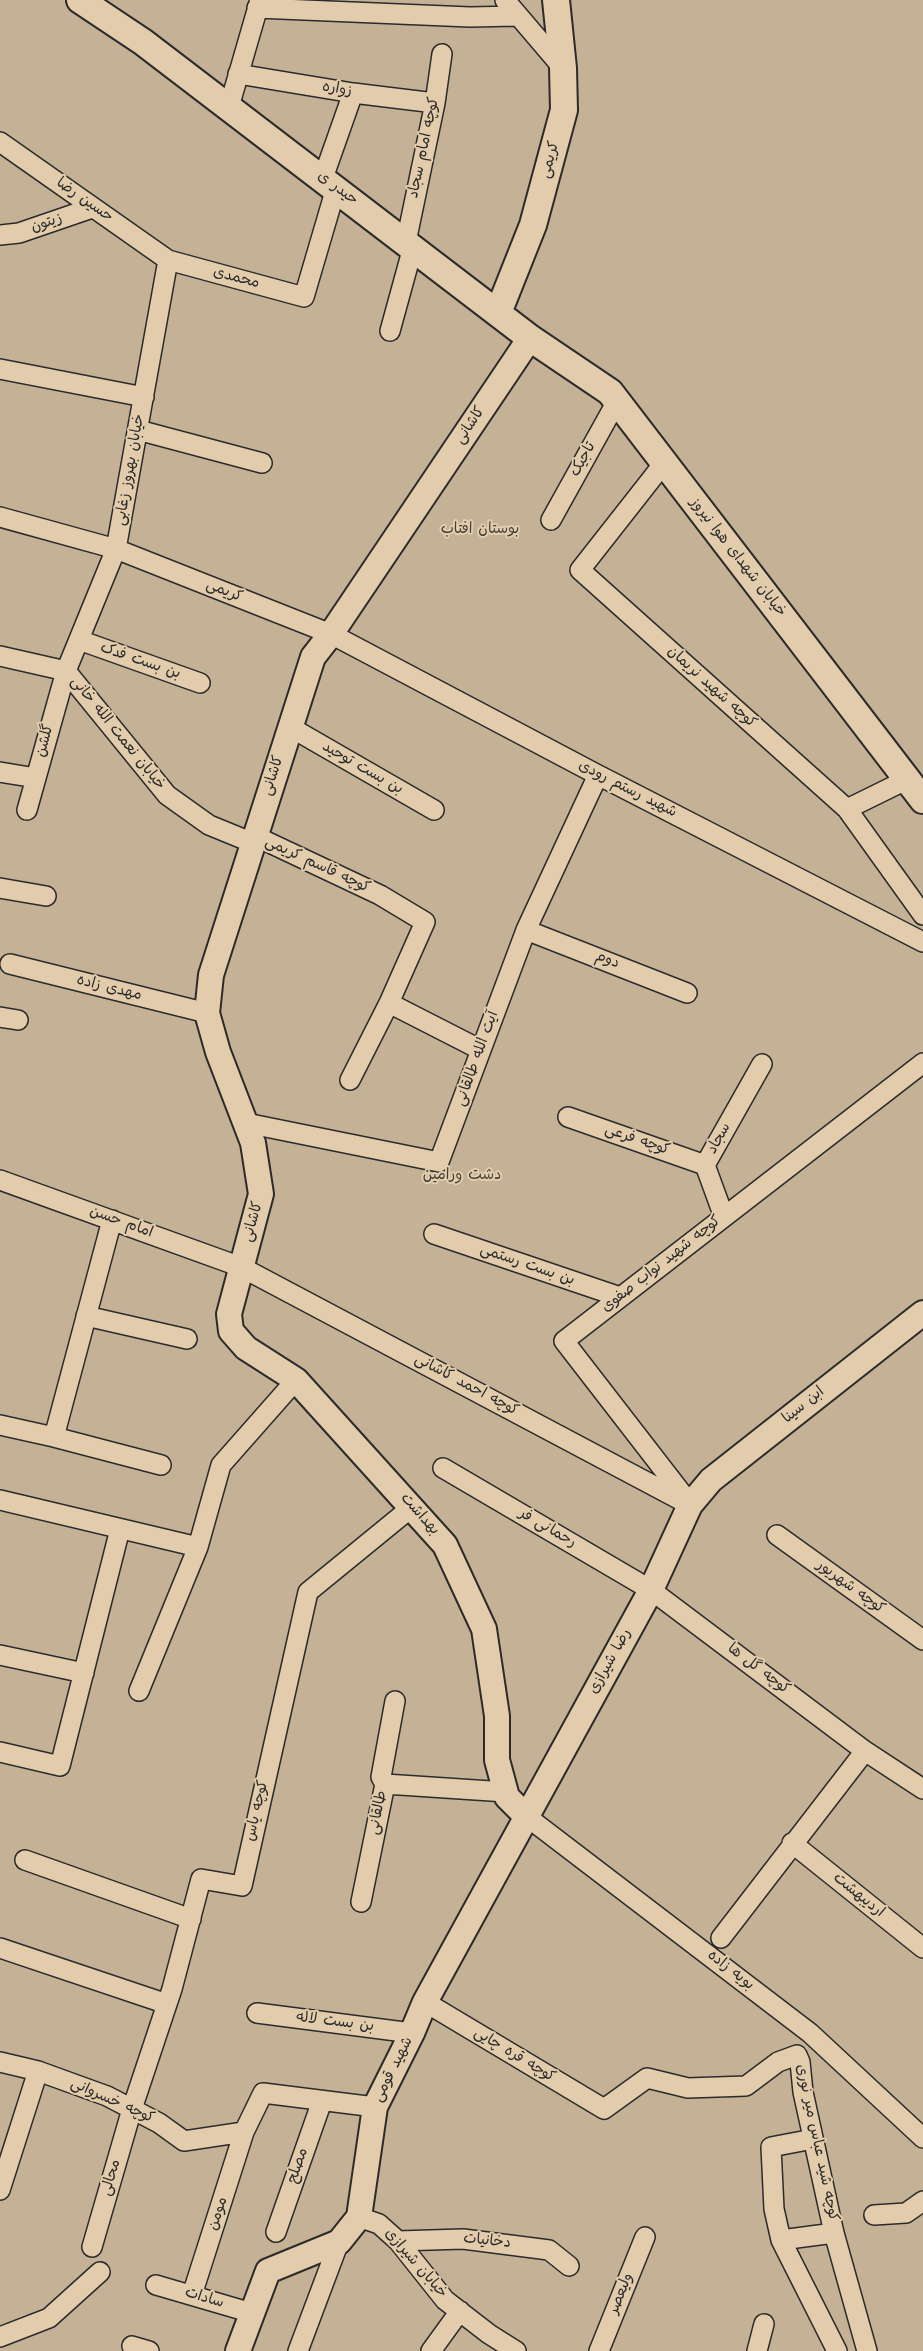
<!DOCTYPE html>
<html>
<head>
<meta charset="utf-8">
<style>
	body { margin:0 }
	canvas { display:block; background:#e2ccab }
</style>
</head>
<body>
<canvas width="923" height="2351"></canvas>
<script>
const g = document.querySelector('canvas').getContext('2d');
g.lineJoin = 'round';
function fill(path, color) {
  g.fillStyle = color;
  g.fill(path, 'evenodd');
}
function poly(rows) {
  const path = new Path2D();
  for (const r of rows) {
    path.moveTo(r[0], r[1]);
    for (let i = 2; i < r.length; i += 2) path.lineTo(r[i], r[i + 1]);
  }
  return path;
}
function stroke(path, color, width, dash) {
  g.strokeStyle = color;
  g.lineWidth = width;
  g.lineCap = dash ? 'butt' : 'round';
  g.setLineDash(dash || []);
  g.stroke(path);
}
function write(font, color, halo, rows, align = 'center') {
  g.font = font + ' Kalam,"Playpen Sans Arabic",sans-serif';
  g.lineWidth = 4;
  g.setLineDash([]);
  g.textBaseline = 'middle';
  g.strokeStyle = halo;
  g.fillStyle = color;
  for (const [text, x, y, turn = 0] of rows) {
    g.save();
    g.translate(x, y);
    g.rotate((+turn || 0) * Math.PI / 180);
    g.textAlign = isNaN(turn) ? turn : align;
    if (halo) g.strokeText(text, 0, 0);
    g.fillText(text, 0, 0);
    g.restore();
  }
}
const green = poly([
	[0,0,923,0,923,2351,0,2351]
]);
const minor = poly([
	[505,0,563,68],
	[257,8,470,17,517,16],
	[238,74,353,93,435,103],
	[229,107,260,0],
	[0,142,168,260,304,297,336,188],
	[323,178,353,93],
	[0,235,19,233,92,208],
	[406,242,435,103,442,54],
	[390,331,413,247],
	[0,369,144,397],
	[138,430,262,463],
	[664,463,580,570,847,809,923,915],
	[0,517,116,549,331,634,598,775,923,942],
	[551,520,617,401],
	[79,640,200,683],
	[0,656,66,671,167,795,209,825,253,843],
	[290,727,434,810],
	[0,772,36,778],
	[847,809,908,779],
	[27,810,66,671,116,549,168,260],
	[255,836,380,895,425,922,389,1003,350,1080],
	[0,888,46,896],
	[526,930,687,993],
	[10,964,207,1013],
	[389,1003,481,1050],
	[0,1017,18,1020],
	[568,1117,705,1165],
	[246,1123,439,1162,526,930,598,775],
	[0,1180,241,1267,690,1505],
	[724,1217,705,1165,762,1064],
	[112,1220,54,1437,161,1465],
	[434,1234,620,1297],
	[86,1316,187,1339],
	[0,1425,54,1437],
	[443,1468,651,1590,865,1751,923,1789],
	[0,1500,198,1547],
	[687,1500,564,1341,923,1063],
	[777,1535,923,1640],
	[0,1655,84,1673],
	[139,1691,198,1547,221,1465,296,1380],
	[0,1752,60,1766,120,1529],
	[385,1784,381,1777,395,1701],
	[526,1816,810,2033,923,2138],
	[792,1843,923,1948],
	[25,1860,191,1919],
	[361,1902,385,1784,506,1792],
	[721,1938,865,1751],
	[0,1948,167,2004],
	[425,2002,604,2109,647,2078,688,2088,746,2086,778,2062,797,2055,800,2062,803,2092,834,2233,867,2351],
	[257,2013,412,2033],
	[0,2062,38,2071,107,2096,159,2123,184,2141,244,2132,263,2093,375,2107],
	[813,2139,771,2147,774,2209,781,2240,837,2351],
	[0,2190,38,2071],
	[874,2215,906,2213,923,2201],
	[359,2217,379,2224,398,2241,445,2300,489,2334,516,2351],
	[276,2232,322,2101],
	[781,2240,834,2233],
	[398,2241,463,2239,549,2250,569,2266],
	[92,2247,132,2109,172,1989,201,1879,242,1886,308,1592,412,1507],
	[156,2285,252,2313],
	[192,2295,244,2132],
	[0,2337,49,2318,100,2272],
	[132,2346,149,2351],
	[298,2351,339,2242],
	[431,2351,460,2311],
	[599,2351,645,2237],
	[757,2351,764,2324]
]);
const tertiary = poly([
	[526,1816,507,1797,497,1760,497,1716,484,1629,445,1545,296,1380,246,1348,231,1331,229,1314,261,1194,253,1143,218,1052,207,1013,211,975,313,657,331,634,530,338],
	[238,2351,268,2271,339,2242,359,2217,375,2107,412,2033,425,2002,651,1590,690,1505,711,1480,923,1313]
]);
const secondary = poly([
	[80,0,143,42,530,338,610,392,923,800],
	[498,313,533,225,564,110,563,68,556,0]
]);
const streetNames = [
	["زواره",337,90,9],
	["کوچه امام سجاد",425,148,-78],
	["کریمی",551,160,-75],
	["حیدر ی",337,189,37],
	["حسین رضا",84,201,35],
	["زیتون",47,224,-19],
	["محمدی",236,279,15],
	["کاشانی",471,426,-56],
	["تاجیک",584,460,-61],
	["خیابان بهروز زغابی",131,470,-80],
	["خیابان شهدای هوا نیروز",737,558,52],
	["کریمی",224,592,22],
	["بن بست فدک",140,662,19],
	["کوچه شهید نریمان",711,688,42],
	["خیابان نعمت الله خانی",117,734,51],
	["گلشن",46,741,-75],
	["بن بست توحید",362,769,30],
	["کاشانی",274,776,-72],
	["شهید رستم رودی",627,790,27],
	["کوچه قاسم کریمی",317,866,25],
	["دوم",607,961,21],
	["مهدی زاده",109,989,14],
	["آیت الله طالقانی",478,1059,-70],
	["سجاد",720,1139,-61],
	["کوچه فرعی",637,1141,19],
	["کاشانی",254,1222,-74],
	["امام حسن",121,1223,20],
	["کوچه شهید نواب صفوی",662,1265,-38],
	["بن بست رستمی",527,1266,19],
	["کوچه احمد کاشانی",466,1386,28],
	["ابن سینا",804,1406,-39],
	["بهداشت",419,1515,48],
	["رحمانی فر",547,1529,30],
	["کوچه شهریور",850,1588,36],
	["رضا شیرازی",611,1662,-61],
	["کوچه گل ها",758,1670,37],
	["کوچه یاس",258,1811,-77],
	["طالقانی",379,1813,-79],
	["اردیبهشت",858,1896,39],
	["بویه زاده",730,1971,38],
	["بن بست لاله",335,2023,7],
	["کوچه قره چایی",514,2056,31],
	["شهید قومی",394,2070,-63],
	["کوچه خسروانی",112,2102,24],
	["کوچه شید عباس میر نوری",816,2143,78],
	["مصلح",299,2166,-71],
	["محالی",112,2178,-74],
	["مومن",219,2214,-72],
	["دخانیات",487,2242,6],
	["خیابان شیرازی",415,2264,49],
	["ولیعصر",622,2294,-68],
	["سادات",204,2299,17]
];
const parkNames = [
	["بوستان افتاب",480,530],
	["دشت ورامین",462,1176]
];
fill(green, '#c4b196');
stroke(minor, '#2b2b2b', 22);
stroke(tertiary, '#2b2b2b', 28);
stroke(secondary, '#2b2b2b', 30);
stroke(minor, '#e2ccab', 19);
stroke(tertiary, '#e2ccab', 24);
stroke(secondary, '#e2ccab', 26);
write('15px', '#2b2b2b', '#e2ccab', streetNames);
write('15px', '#423f3b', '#e2ccab', parkNames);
</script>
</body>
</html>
